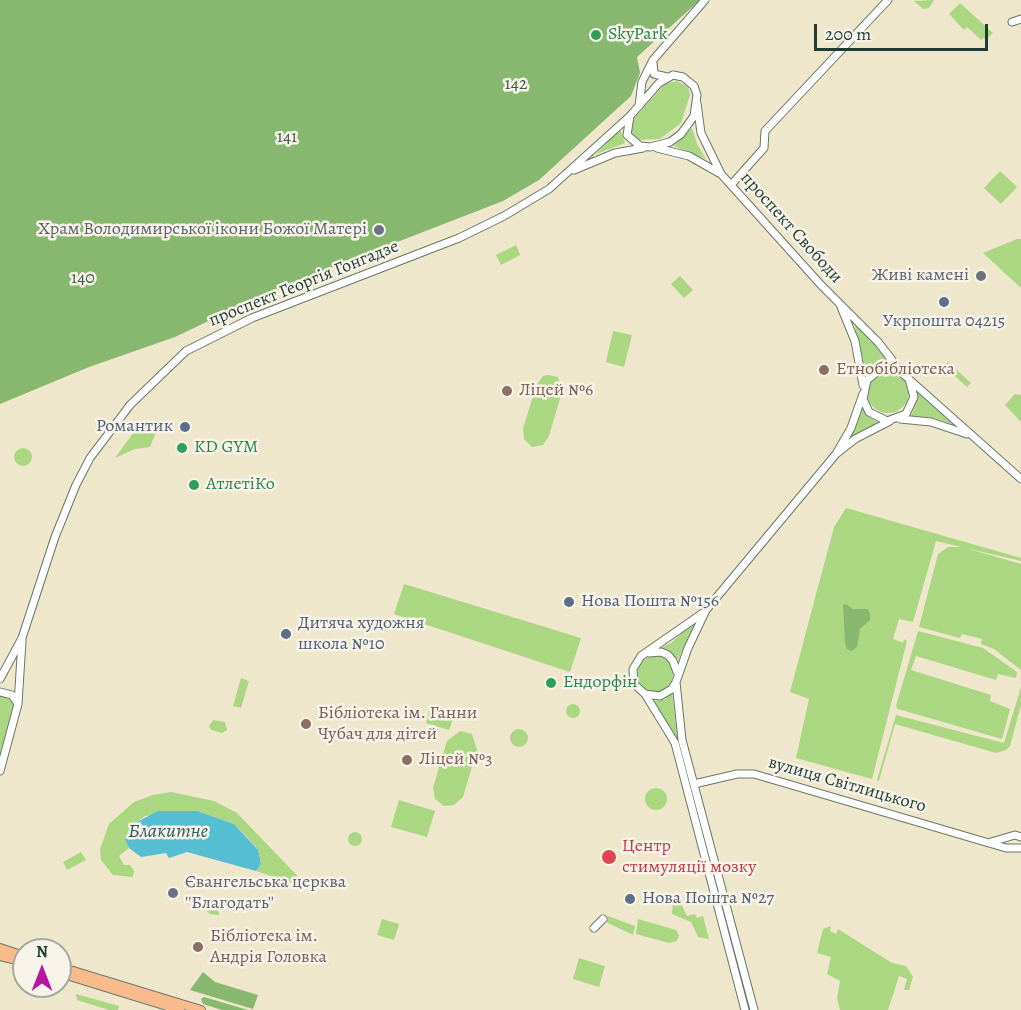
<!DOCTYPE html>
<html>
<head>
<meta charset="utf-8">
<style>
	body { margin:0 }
	#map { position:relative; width:1021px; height:1010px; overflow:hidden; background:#eee7cc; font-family:Alegreya,serif }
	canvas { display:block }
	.north { position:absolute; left:12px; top:938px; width:60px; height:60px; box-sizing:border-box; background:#f7f3e8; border:2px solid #a1aaa0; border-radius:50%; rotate:0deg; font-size:16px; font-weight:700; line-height:24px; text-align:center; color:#1f3d34 }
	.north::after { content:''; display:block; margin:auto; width:21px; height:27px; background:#b5179e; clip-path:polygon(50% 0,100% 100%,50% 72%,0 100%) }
	.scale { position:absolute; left:814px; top:24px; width:174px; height:27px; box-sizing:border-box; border:3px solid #1f3d34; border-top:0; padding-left:8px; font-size:18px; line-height:21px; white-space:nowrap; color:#1f3d34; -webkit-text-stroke:4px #f7f3e8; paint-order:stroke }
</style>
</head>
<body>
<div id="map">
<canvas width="1021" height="1010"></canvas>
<div class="north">N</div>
<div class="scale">200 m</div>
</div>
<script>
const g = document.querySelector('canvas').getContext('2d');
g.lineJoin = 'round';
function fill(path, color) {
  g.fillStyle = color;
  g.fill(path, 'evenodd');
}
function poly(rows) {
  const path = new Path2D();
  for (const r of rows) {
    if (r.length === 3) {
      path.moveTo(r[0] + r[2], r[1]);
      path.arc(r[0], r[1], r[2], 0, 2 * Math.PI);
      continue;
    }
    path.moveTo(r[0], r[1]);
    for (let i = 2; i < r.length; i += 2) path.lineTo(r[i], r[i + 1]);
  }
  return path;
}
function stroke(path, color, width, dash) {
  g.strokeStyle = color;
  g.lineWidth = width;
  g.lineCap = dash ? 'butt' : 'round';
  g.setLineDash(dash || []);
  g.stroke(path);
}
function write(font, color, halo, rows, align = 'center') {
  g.font = font + ' Alegreya,serif';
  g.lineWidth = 5;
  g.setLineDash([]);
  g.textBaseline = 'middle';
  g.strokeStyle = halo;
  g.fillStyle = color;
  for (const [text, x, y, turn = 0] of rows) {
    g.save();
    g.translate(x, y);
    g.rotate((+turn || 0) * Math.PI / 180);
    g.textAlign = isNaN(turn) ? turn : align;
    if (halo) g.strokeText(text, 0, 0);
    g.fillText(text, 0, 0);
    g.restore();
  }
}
const green = poly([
	[934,0,929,8,923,9,914,1],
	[960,3,993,33,986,40,983,38,981,40,967,27,964,30,949,14],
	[677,81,688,87,690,95,681,123,660,139,638,140,632,134,632,121,665,84],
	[692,128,698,146,706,159,674,146],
	[620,129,625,143,596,154],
	[1000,171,1017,187,1001,204,984,188],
	[1017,239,1021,239,1021,288,983,253],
	[516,245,520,255,501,265,496,255],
	[680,276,693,290,684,298,671,284],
	[856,321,894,366,880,367,866,374,854,322],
	[613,331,632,335,624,367,606,362],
	[948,362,971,383,967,387,944,366],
	[888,392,21],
	[548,375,558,377,562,392,549,436,543,445,532,447,524,439,523,429,536,386,543,376],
	[917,391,918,391,958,426,935,418,911,416,916,403],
	[1015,394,1021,395,1021,422,1005,405],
	[862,404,869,417,879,423,849,441,846,440],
	[141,422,158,427,150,447,135,449,115,458],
	[23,457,9],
	[846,508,1021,558,1021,561,936,541,913,622,899,619,893,639,903,643,904,639,907,641,872,779,796,758,809,699,790,692,834,527],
	[948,547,962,547,1021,564,1021,670,994,649,981,644,982,639,962,634,960,638,919,627,938,554],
	[404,584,581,638,570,672,394,614],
	[696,620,678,660,672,653,661,648,671,643],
	[918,631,983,648,1017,672,1016,678,998,674,996,680,916,656,911,670,991,695,990,701,1010,709,1002,739,898,709,896,706],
	[655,674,18],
	[241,678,249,681,241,708,233,706],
	[1021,687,1021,705,1010,746,1006,750,996,753,895,724,879,781,877,780,896,715,1004,743],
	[672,693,678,743,653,701,664,700],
	[0,695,8,696,15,703,0,758],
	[573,711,7],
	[430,709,454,716,449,730,426,723],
	[213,720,225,722,227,730,222,733,211,730,209,726],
	[519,738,9],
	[460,731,472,734,477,750,463,797,454,805,444,806,435,799,433,788,447,741],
	[656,799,11],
	[171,792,214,801,237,813,310,889,256,871,261,864,258,850,246,836,234,824,197,811,145,816,137,822,125,838,129,848,119,856,124,865,130,865,134,871,133,877,113,875,101,860,100,849,109,824,134,802,153,795],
	[399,800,435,811,427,837,391,827],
	[355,839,7],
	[81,852,86,860,67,870,63,862],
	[679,900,687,916,695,914,697,918,703,916,709,939,698,937,691,922,672,914,673,902],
	[204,901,218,908,219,915,210,914,199,904],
	[608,916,635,926,633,935,608,923,605,920],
	[382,919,399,924,394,940,377,935],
	[638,919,676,930,679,935,677,941,669,943,636,934],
	[831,926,830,931,836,934,838,929,892,963,906,966,913,977,909,990,904,990,907,979,899,976,888,1010,840,1010,837,998,840,981,827,974,831,957,817,953,823,929],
	[579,958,605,966,599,987,573,979],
	[76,994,119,1006,118,1010,109,1010,77,1000]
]);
const forest = poly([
	[0,0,700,0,637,57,640,73,631,96,539,180,503,201,276,289,175,337,89,367,0,404],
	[846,604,853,609,868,609,870,614,870,620,860,629,857,647,852,651,847,649,845,642,843,605],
	[203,972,215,982,258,995,253,1009,190,990],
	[204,997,248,1010,222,1010,203,1004,201,999]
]);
const water = poly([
	[158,811,197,811,234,824,258,850,261,864,256,871,187,852,169,858,166,853,141,857,129,848,125,839,137,822]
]);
const minor = poly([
	[1012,22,1021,19],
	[653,63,654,74,667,77],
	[673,75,683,77,694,86,697,95,694,116,681,134,670,142,650,147,640,146,627,135,630,116,659,83,673,75],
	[697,103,701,133,721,174,821,285,878,342,902,373],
	[639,106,642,82,653,60,705,0],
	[657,148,689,156,719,173],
	[574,170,615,153,643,148],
	[731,185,764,148,765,131,888,0],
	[841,307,855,341,863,385],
	[909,379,914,397,906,414,887,421,869,412,863,399,867,380,878,371,897,370,902,373,1021,479],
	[900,419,931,422,967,434],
	[836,454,855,439,890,421],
	[649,653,661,652,668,655,673,661,677,672],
	[0,679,22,638,55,537,76,485,90,458,130,405,186,351,252,318,459,238,504,216,549,189,630,116],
	[676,682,672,689,660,696,645,694,634,684,633,669,641,656,703,613],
	[0,692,12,695,18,704],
	[645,694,675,743,745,1010],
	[0,771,18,704,22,641],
	[694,784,737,774,754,774,1006,848,1021,848],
	[991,842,1015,835,1021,837],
	[594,928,603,919],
	[754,1010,682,740,676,682,688,648,706,610,836,454,851,428,863,394]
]);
const major = poly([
	[0,948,24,956],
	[0,956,24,962],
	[60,967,201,1010],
	[60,973,180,1010]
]);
const markers = [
	[596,35,6,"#2e9e5b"],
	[379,230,6,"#6b7280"],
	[981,276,6,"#6b7280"],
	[944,302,6,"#5c6f8a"],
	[824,370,6,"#8d6e63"],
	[507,391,6,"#8d6e63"],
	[185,427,6,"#5c6f8a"],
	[182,448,6,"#2e9e5b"],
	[194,485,6,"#2e9e5b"],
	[569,602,6,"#5c6f8a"],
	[286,634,6,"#5c6f8a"],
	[551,683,6,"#2e9e5b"],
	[306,724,6,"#8d6e63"],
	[407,760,6,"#8d6e63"],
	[609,857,8,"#e0444e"],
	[173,893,6,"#6b7280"],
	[630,899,6,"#5c6f8a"],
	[198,947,6,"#8d6e63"]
];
const leisureNames = [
	["SkyPark",608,35],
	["KD GYM",194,448],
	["АтлетіКо",206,485],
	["Ендорфін",563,683]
];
const parkNames = [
	["142",516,85],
	["141",287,138],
	["140",83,279]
];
const streetNames = [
	["проспект Свободи",791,228,48],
	["проспект Георгія Гонгадзе",304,284,-22],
	["вулиця Світлицького",847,785,16]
];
const worshipNames = [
	["Храм Володимирської ікони Божої Матері",367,230],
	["Живі камені",969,276],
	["Євангельська церква",185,883,"left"],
	["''Благодать''",185,904,"left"]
];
const serviceNames = [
	["Укрпошта 04215",944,322,"center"],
	["Романтик",173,427,"right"],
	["Нова Пошта №156",581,602],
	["Дитяча художня",298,624],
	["школа №10",298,645],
	["Нова Пошта №27",642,899]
];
const educationNames = [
	["Етнобібліотека",836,370],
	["Ліцей №6",519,391],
	["Бібліотека ім. Ганни",318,714],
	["Чубач для дітей",318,735],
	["Ліцей №3",419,760],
	["Бібліотека ім.",210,937],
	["Андрія Головка",210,958]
];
const healthNames = [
	["Центр",622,847],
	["стимуляції мозку",622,868]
];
const waterNames = [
	["Блакитне",168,832]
];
fill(green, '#abd682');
fill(forest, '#88b770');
fill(water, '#55bed3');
stroke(minor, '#677869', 9);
stroke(major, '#677869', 10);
stroke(minor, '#fff', 7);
stroke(major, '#fabb8c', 8);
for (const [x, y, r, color] of markers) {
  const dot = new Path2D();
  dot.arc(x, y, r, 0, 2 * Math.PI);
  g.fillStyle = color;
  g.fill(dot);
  stroke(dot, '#f7f3e8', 2);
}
write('18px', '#27864d', '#f7f3e8', leisureNames, 'left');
write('18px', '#3b5c44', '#f7f3e8', parkNames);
write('18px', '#1f3d34', '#f7f3e8', streetNames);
write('18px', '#5b616d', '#f7f3e8', worshipNames, 'right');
write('18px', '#4e5e75', '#f7f3e8', serviceNames, 'left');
write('18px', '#785e54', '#f7f3e8', educationNames, 'left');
write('18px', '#be3a42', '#f7f3e8', healthNames, 'left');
write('italic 20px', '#2c5d5c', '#f7f3e8', waterNames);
</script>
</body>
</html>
